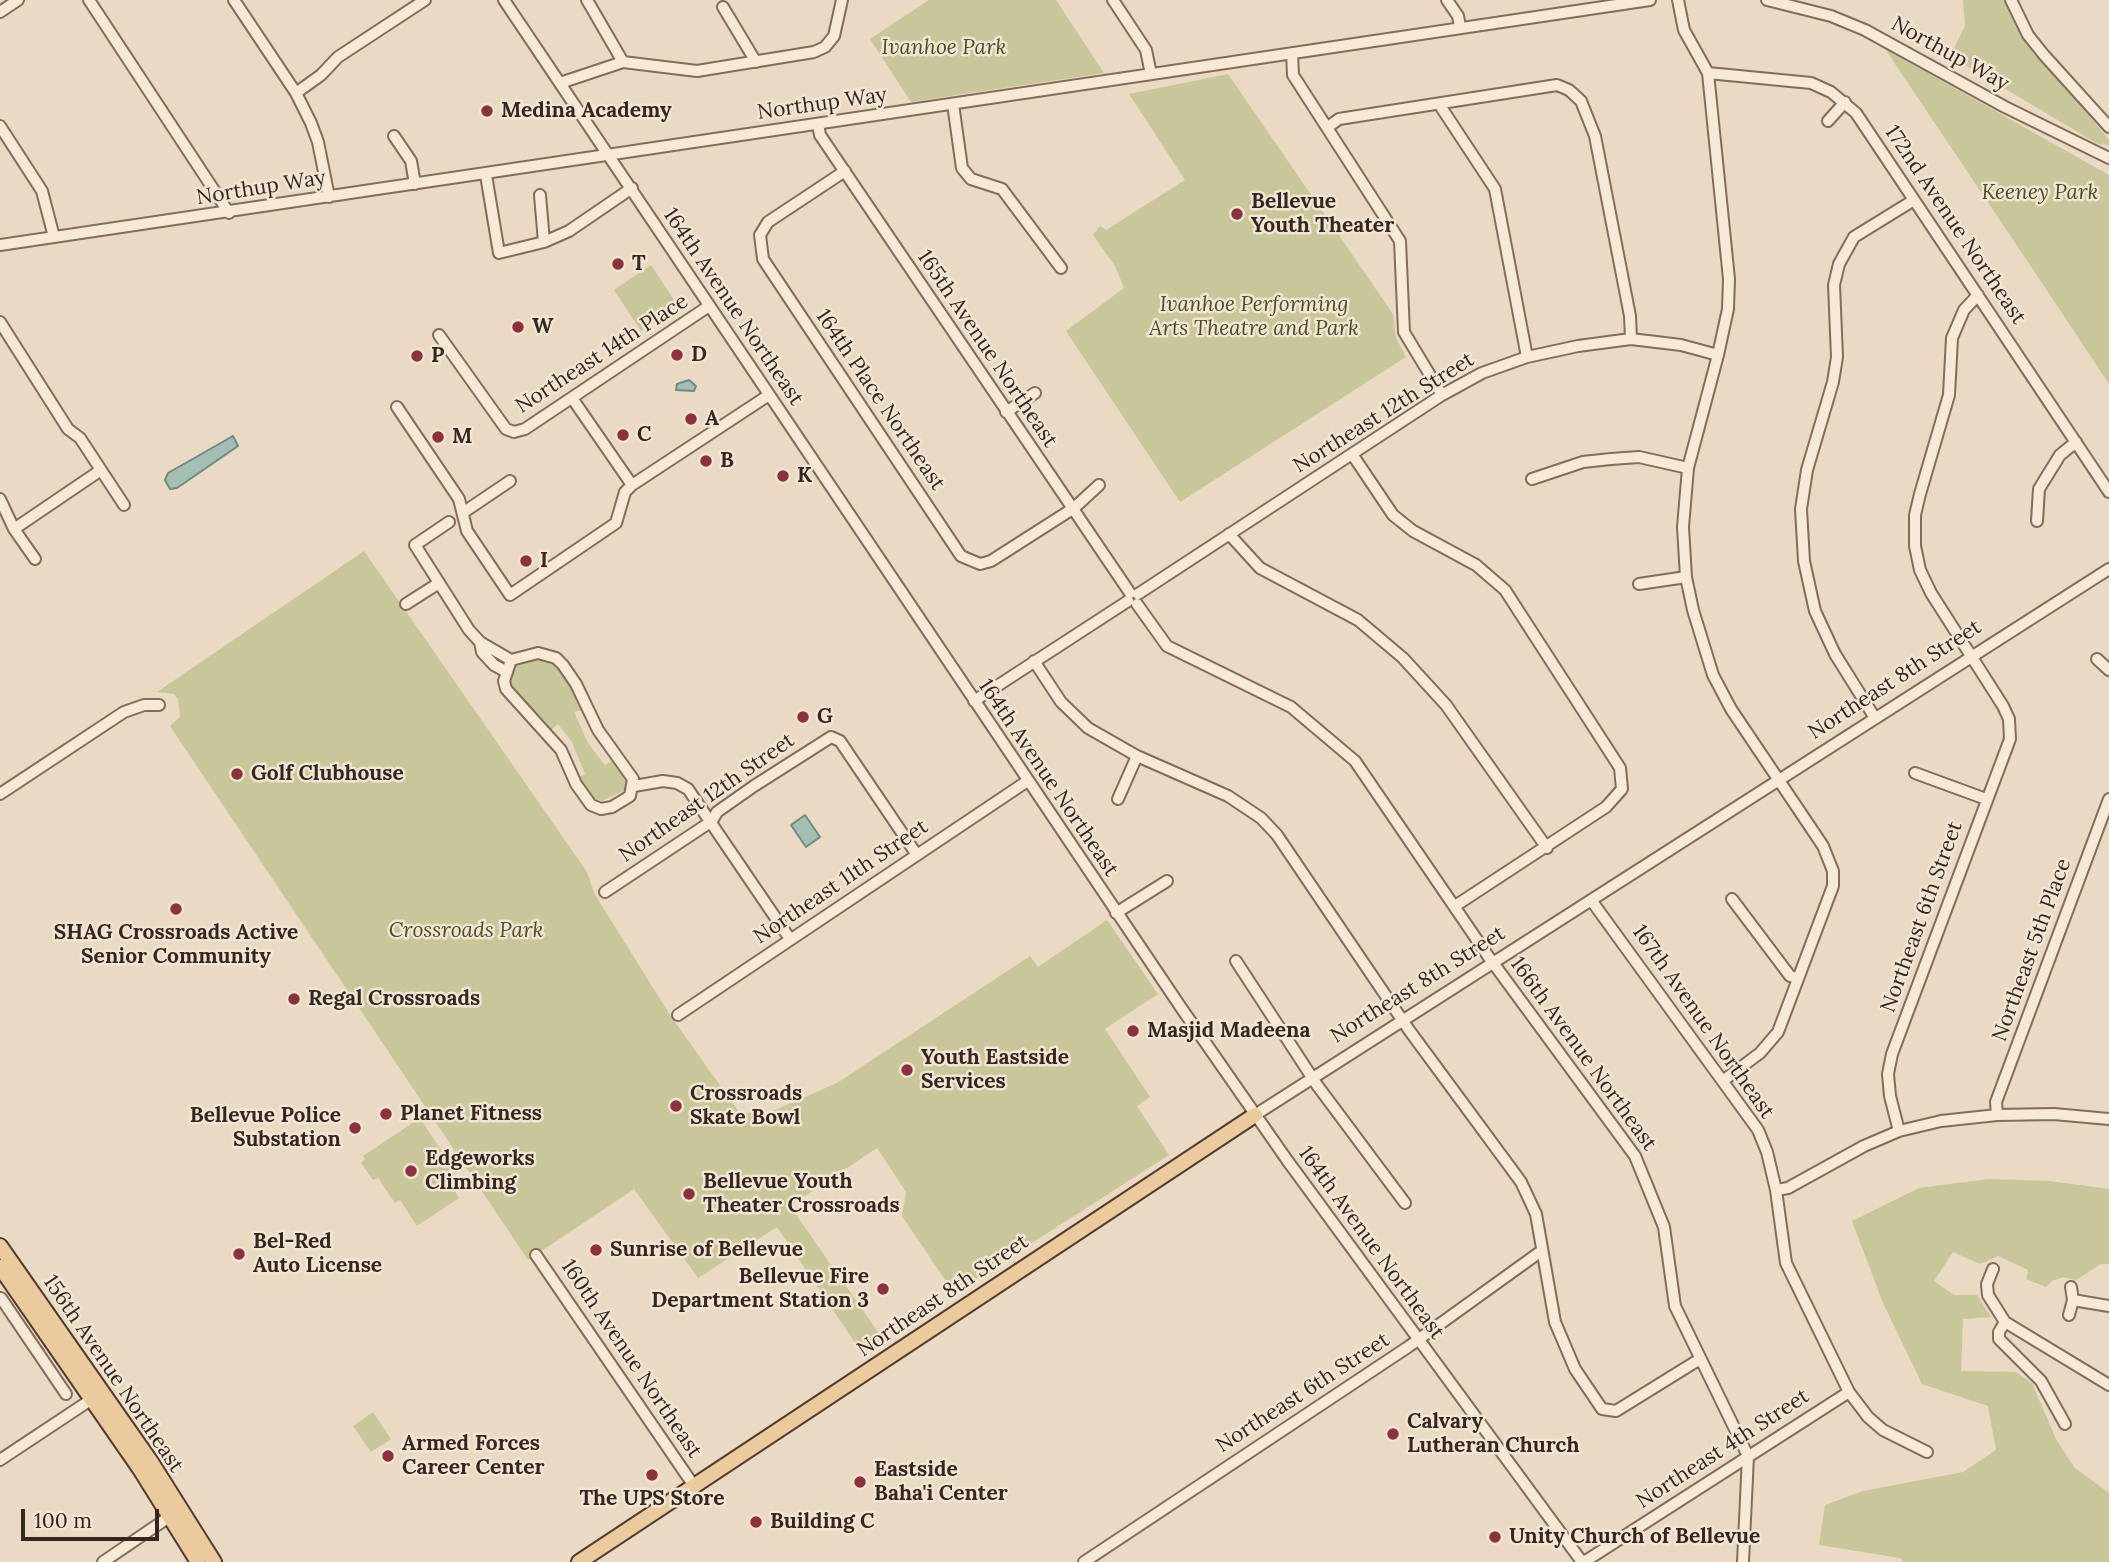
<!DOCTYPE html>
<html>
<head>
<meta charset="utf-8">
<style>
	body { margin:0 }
	#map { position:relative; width:2109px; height:1562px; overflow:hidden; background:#eadac4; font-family:Lora,serif }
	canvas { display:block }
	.scale { position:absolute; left:21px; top:1509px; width:138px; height:32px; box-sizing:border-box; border:4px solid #34271f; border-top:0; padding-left:9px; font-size:21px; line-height:24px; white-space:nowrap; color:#34271f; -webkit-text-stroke:5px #f2e5d3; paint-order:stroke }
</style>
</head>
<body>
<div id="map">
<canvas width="2109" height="1562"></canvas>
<div class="scale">100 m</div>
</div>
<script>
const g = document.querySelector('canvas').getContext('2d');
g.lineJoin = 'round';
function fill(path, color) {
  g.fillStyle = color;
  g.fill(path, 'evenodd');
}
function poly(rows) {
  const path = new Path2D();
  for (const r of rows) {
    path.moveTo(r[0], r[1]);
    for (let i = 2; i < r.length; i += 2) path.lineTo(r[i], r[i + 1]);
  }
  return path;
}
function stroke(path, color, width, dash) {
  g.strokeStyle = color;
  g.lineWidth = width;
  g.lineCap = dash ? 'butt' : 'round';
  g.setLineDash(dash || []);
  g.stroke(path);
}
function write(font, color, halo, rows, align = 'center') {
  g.font = font + ' Lora,serif';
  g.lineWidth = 5;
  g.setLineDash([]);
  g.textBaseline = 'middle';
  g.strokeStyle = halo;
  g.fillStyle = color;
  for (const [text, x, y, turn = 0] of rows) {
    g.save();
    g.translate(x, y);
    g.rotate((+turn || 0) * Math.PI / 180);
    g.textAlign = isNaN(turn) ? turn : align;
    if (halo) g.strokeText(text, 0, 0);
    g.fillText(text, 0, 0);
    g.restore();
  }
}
const green = poly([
	[929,0,1056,0,1104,73,911,102,870,39],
	[1963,0,2006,0,2024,37,2109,140,2109,145,2098,144,1950,56,1965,26],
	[1885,49,2109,175,2109,384,2040,280],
	[1228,74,1393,314,1396,338,1406,357,1180,502,1066,331,1124,288,1115,266,1093,235,1100,226,1106,230,1185,180,1129,94],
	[651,265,678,306,641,331,614,290],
	[364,551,587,872,594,893,670,1015,739,1112,766,1114,837,1083,1030,956,1038,967,1107,920,1158,994,1105,1029,1150,1097,1137,1106,1169,1155,954,1293,902,1216,906,1192,877,1148,790,1206,885,1342,864,1356,777,1227,698,1278,634,1189,528,1260,170,726,180,717,178,699,174,694,157,692],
	[533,658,551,660,560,668,581,705,582,710,574,712,588,743,605,765,612,761,627,781,625,790,602,801,588,796,578,778,585,774,572,742,558,724,551,730,516,696,510,682,513,668,522,660],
	[420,1118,456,1173,447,1179,459,1198,417,1226,400,1200,395,1203,378,1178,373,1180,361,1163,365,1159,363,1156],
	[1989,1179,2049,1181,2109,1189,2109,1264,2101,1264,2076,1280,2063,1277,2052,1281,2046,1287,2026,1279,2028,1270,1998,1256,1980,1264,1953,1252,1934,1281,1954,1295,1977,1295,1991,1317,1963,1319,1961,1371,2016,1372,2032,1383,2056,1439,2074,1467,2109,1493,2109,1562,1903,1562,1900,1558,1819,1545,1825,1505,1863,1491,1963,1472,1996,1450,1988,1406,1922,1384,1883,1303,1852,1221,1919,1188],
	[373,1412,391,1439,371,1452,353,1426]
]);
const water = poly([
	[689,380,696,386,694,391,676,390,677,384,689,380],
	[233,436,238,446,177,488,170,489,165,480,168,473,233,436],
	[805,815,820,837,806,847,791,825,805,815]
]);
const minor = poly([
	[89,0,229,213],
	[234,0,296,93,311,123,318,142,329,197],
	[504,0,1182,1009,1287,1160,1582,1562],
	[587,0,623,62],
	[1113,0,1146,50,1151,74],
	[1447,0,1458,16,1460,27],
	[1678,0,1684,30,1708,73,1729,279,1728,309,1718,355,1688,468,1683,527,1686,577,1693,610,1713,675,1731,709,1823,846,1833,871,1833,886,1778,1032,1760,1053,1724,1080],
	[1767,0,1831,16,1865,30,2005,107,2109,158],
	[2011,0,2028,35,2044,55,2109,127],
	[723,7,756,62],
	[0,12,18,0],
	[1292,53,1293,75,1400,241,1404,332,1442,395],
	[1708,73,1811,83,1831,92,1856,113,2109,492],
	[560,83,623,62,697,71,814,52,825,47,834,36,842,0],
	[296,93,321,75,338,57,425,0],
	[953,104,962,168,971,179,1002,189,1061,268],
	[1439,104,1495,189,1527,357],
	[1828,121,1845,102],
	[818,124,820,135,1130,593],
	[0,126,42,191,54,237],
	[1328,127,1339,119,1557,85,1569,90,1581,101,1595,136,1630,316,1631,339],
	[394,136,411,161,415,184],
	[845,171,768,222,760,235,763,259,961,556,980,564,991,561,1074,508,1099,485],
	[486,175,499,253,544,242,569,231,632,188],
	[540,195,544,242],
	[0,245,1650,0],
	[0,322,68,429,80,438,124,505],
	[439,335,506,429,514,432,525,429,709,306],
	[572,398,632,485],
	[397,407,459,499,467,531,510,595,616,523,625,492,632,485,769,395],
	[1006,412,1035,393],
	[1352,454,1393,515,1413,531,1476,565,1505,590,1620,768,1622,789,1606,807,1455,906],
	[1532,479,1583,462,1611,459,1639,457,1688,468],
	[0,499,14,529,35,559],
	[464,512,510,481],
	[2037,521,2039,489,2060,455,2076,442],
	[449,522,415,545,469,630,480,642,511,660],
	[14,529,101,470],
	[1229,534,1260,568,1358,620,1403,658,1446,705,1547,848],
	[1639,584,1686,577],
	[1138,594,1442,395,1482,373,1527,357,1578,346,1631,339,1681,345,1718,355],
	[406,604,439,583],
	[1137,604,1167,646,1291,707,1355,761,1488,956,1635,1156,1664,1227,1675,1306,1748,1456,1743,1562],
	[480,642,482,652,494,665,507,672],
	[538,653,556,658,563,665,576,684,598,730,633,779,630,796,612,807,601,809,591,805,576,784,561,750,506,689,504,681,511,660,538,653],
	[2097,659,2109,670],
	[1034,661,1061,702,1088,728,1137,756,1228,796,1261,818,1277,835,1409,1030,1521,1182,1536,1214,1555,1322,1575,1369,1602,1409,1616,1411,1700,1359],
	[974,701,1128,601],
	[1875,718,1835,654,1815,611,1804,561,1801,509,1807,470,1833,382,1837,357,1834,285,1839,264,1854,237,1914,200],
	[1915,773,1986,799],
	[634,786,663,781,677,783,688,789,790,939],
	[0,794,124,712,144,705,159,705],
	[1118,799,1137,756],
	[605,892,712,821,717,812,754,786,831,737,840,741,917,855],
	[1732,899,1790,976,1797,978],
	[1591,900,1758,1130,1767,1152,1776,1190,1786,1263,1849,1392,1868,1417,1883,1430,1927,1452],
	[1116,913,1167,881],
	[1236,961,1317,1085,1405,1203],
	[678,1015,1026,782],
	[1255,1115,2109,569],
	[1997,1115,1996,1102,2109,799],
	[1899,1131,1890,1096,1888,1074,1892,1054,2010,739,2009,719,2003,706,1931,593,1920,570,1915,546,1915,515,1920,494,1949,395,1952,338,1964,310,1978,295],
	[1776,1190,1788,1188,1864,1146,1899,1131,1941,1121,1997,1115,2054,1114,2109,1119],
	[536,1255,694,1486],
	[1993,1269,1987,1284,1988,1295,2005,1322,2109,1385],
	[1,1298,66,1394],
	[2073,1300,2109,1306],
	[2069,1315,2073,1300,2071,1287],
	[2005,1322,1999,1332,1999,1339,2041,1381,2065,1424],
	[0,1460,92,1399],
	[103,1562,169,1517],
	[1084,1562,1408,1347,1540,1252],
	[1584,1562,1849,1392]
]);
const major = poly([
	[0,1246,151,1462,214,1562],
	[0,1267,140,1469,198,1562],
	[579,1562,1255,1115]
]);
const markers = [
	[487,111,7,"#8d313c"],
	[1237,214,7,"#8d313c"],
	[618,264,7,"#8d313c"],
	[518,327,7,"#8d313c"],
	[677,355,7,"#8d313c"],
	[417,356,7,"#8d313c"],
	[691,419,7,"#8d313c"],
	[623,435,7,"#8d313c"],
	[438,437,7,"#8d313c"],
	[706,461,7,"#8d313c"],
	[783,476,7,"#8d313c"],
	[526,561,7,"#8d313c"],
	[803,717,7,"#8d313c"],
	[237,774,7,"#8d313c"],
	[176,909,7,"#8d313c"],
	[294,999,7,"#8d313c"],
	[1133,1031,7,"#8d313c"],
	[907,1070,7,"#8d313c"],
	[676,1106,7,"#8d313c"],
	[386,1114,7,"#8d313c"],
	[355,1128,7,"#8d313c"],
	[411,1171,7,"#8d313c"],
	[689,1194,7,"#8d313c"],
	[596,1250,7,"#8d313c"],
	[239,1254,7,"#8d313c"],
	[883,1289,7,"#8d313c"],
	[1393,1434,7,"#8d313c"],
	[388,1456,7,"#8d313c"],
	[652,1475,7,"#8d313c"],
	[860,1482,7,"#8d313c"],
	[756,1522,7,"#8d313c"],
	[1495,1537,7,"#8d313c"]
];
const parkNames = [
	["Ivanhoe Park",944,48],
	["Keeney Park",2040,193],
	["Ivanhoe Performing",1254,305],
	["Arts Theatre and Park",1254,329],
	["Crossroads Park",466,931]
];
const streetNames = [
	["Northup Way",1950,54,29],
	["Northup Way",822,104,-8],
	["Northup Way",261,188,-9],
	["172nd Avenue Northeast",1955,225,56],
	["164th Avenue Northeast",733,307,56],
	["165th Avenue Northeast",987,349,56],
	["Northeast 14th Place",602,354,-33],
	["164th Place Northeast",880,400,56],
	["Northeast 12th Street",1384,413,-32],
	["Northeast 8th Street",1895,680,-33],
	["164th Avenue Northeast",1048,778,56],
	["Northeast 12th Street",707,798,-35],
	["Northeast 11th Street",841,882,-34],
	["Northeast 6th Street",1922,917,-70],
	["Northeast 5th Place",2032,950,-70],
	["Northeast 8th Street",1418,985,-32],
	["167th Avenue Northeast",1703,1022,55],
	["166th Avenue Northeast",1583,1054,54],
	["164th Avenue Northeast",1371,1243,54],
	["Northeast 8th Street",943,1296,-34],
	["160th Avenue Northeast",631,1359,56],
	["156th Avenue Northeast",113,1374,56],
	["Northeast 6th Street",1303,1393,-33],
	["Northeast 4th Street",1723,1449,-33]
];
const poiNames = [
	["Medina Academy",501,111],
	["Bellevue",1251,202],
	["Youth Theater",1251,226],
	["T",632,264],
	["W",532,327],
	["D",691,355],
	["P",431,356],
	["A",705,419],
	["C",637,435],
	["M",452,437],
	["B",720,461],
	["K",797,476],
	["I",540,561],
	["G",817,717],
	["Golf Clubhouse",251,774],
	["SHAG Crossroads Active",176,933,"center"],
	["Senior Community",176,957,"center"],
	["Regal Crossroads",308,999],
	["Masjid Madeena",1147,1031],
	["Youth Eastside",921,1058],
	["Services",921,1082],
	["Crossroads",690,1094],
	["Skate Bowl",690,1118],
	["Planet Fitness",400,1114],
	["Bellevue Police",341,1116,"right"],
	["Substation",341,1140,"right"],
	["Edgeworks",425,1159],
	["Climbing",425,1183],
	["Bellevue Youth",703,1182],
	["Theater Crossroads",703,1206],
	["Bel-Red",253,1242],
	["Auto License",253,1266],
	["Sunrise of Bellevue",610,1250],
	["Bellevue Fire",869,1277,"right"],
	["Department Station 3",869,1301,"right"],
	["Calvary",1407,1422],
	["Lutheran Church",1407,1446],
	["Armed Forces",402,1444],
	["Career Center",402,1468],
	["Eastside",874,1470],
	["Baha'i Center",874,1494],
	["The UPS Store",652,1499,"center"],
	["Building C",770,1522],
	["Unity Church of Bellevue",1509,1537]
];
fill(green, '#c7c799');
fill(water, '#a5beb4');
stroke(water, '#6d8b80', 2);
stroke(minor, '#836c5c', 14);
stroke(major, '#513b30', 18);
stroke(minor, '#f6e9d6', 10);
stroke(major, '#ebca9e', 14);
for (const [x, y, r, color] of markers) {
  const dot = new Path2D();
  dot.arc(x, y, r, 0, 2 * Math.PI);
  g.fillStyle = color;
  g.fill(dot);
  stroke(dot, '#f2e5d3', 2.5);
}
write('italic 21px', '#4a4f27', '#f2e5d3', parkNames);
write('21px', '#34271f', '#f2e5d3', streetNames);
write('bold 21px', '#34271f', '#f2e5d3', poiNames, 'left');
</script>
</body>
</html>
